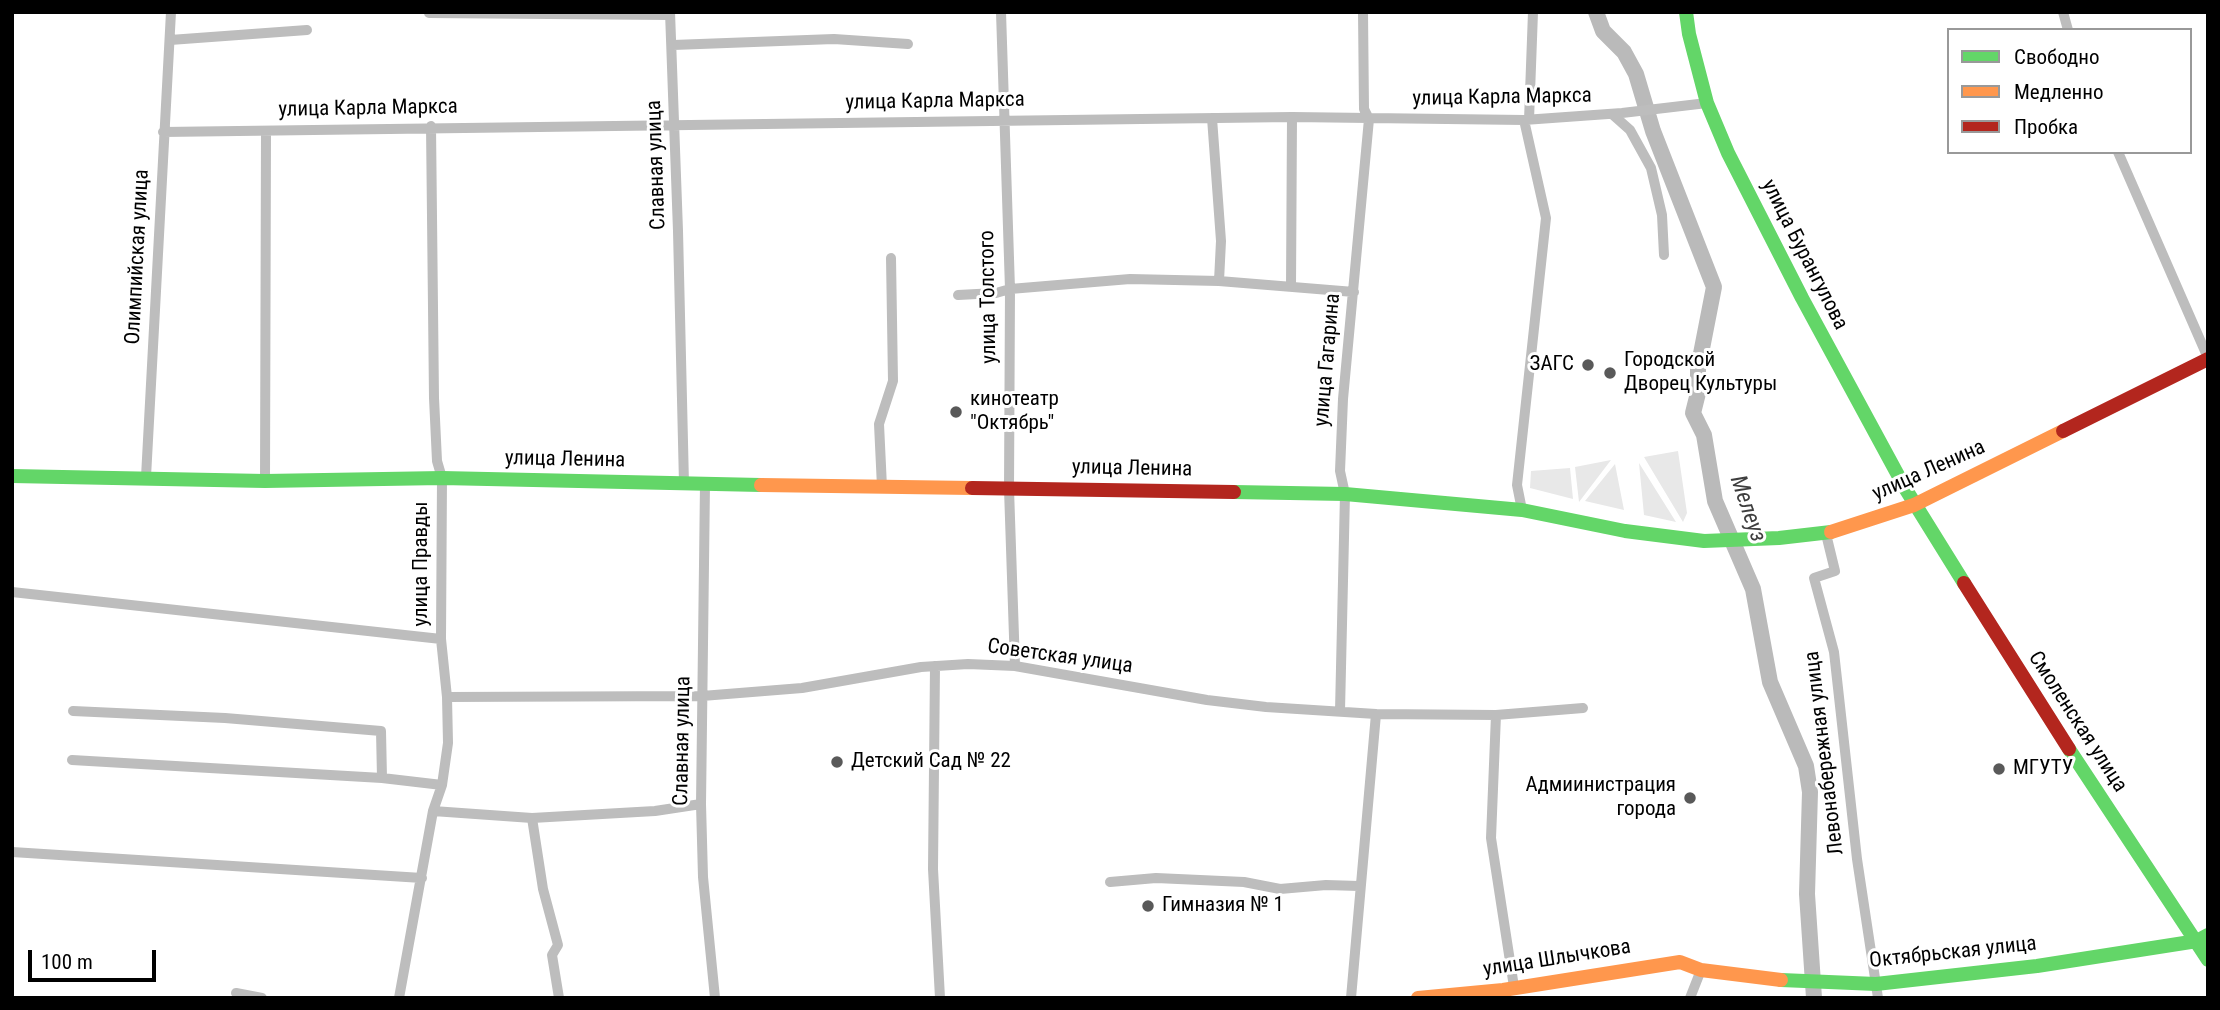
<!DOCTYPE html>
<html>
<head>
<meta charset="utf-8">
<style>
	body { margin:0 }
	#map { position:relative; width:2220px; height:1010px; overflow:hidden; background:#fff; font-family:"Roboto Condensed",sans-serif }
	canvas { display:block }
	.frame { position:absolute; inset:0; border:14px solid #000; pointer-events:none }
	.legend { position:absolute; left:1947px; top:28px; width:245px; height:126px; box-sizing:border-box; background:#fff; border:2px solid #999; margin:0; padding:9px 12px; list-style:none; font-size:21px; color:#000 }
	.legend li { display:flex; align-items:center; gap:14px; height:35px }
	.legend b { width:35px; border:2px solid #999 }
	.scale { position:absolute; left:28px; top:950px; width:128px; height:32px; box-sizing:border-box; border:4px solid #000; border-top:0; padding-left:9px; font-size:21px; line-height:24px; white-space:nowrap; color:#000; -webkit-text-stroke:5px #fff; paint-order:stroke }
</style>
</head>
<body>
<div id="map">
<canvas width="2220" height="1010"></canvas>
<div class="frame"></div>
<ul class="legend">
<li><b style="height:9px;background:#63d668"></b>Свободно</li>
<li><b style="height:9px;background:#ff974d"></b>Медленно</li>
<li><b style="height:9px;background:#b3261e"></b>Пробка</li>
</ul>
<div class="scale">100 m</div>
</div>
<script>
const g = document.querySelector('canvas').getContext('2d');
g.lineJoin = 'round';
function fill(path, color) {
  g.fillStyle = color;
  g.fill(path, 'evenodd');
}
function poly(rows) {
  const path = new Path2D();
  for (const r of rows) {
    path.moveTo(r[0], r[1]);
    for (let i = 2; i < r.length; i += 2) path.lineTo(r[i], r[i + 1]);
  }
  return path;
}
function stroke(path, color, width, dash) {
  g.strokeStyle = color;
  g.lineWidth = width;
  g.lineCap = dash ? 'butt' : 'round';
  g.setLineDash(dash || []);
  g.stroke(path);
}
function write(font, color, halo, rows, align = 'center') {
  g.font = font + ' "Roboto Condensed",sans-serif';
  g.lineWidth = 6;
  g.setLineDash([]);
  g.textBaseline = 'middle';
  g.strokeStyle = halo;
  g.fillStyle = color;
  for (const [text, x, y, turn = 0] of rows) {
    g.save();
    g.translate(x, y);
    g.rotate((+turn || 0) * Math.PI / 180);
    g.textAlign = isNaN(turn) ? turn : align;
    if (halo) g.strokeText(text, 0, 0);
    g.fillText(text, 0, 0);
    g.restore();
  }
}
const green = poly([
	[1678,451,1687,513,1683,522,1644,457],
	[1611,460,1579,502,1575,467],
	[1639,463,1676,522,1644,515],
	[1615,464,1624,510,1585,501],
	[1570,468,1573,499,1530,488,1531,471]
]);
const river = poly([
	[1596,12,1603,31,1624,52,1636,74,1653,131,1714,287,1698,369,1698,393,1693,413,1704,435,1715,501,1753,589,1770,682,1806,766,1810,792,1807,894,1814,998]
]);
const street = poly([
	[670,12,678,231,684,484],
	[1001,12,1010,289,1009,489,1015,666],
	[2063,12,2068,30],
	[429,13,669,15],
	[170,40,307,30],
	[673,45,834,39,908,44],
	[1612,114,1630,130,1651,168,1662,215,1664,255],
	[1212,118,1221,241,1219,281],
	[1529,120,1533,12],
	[163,132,1292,117,1524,120,1622,113,1707,103],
	[2118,152,2208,358],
	[1291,287,1292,117],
	[958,295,996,293,1010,289,1130,279,1219,281,1354,292],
	[146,477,171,12],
	[265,481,266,131],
	[705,484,701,804,703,877,715,998],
	[882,487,879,424,893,381,891,258],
	[1522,510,1517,485,1546,218,1524,120],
	[1826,534,1835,571,1814,578,1834,652,1857,859,1878,998],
	[12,592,441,639],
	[935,666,933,869,940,998],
	[447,697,702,696,802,688,921,667,968,664,1015,666,1207,700,1266,707,1376,714,1496,715,1583,708],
	[73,711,225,718,381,731,382,778],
	[1340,711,1345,494,1340,471,1343,399,1369,119,1364,109,1363,12],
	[1496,715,1491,838,1514,987],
	[72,760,382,778,442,785],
	[433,811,532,818,655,811,701,804],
	[532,818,543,889,558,945,552,955,559,998],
	[12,852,422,878],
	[1110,882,1156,878,1244,882,1280,889,1326,885,1359,886],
	[236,993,262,998],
	[399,998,433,811,442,785,448,743,447,697,441,639,442,478,437,461,434,398,431,126],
	[1351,998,1376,714],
	[1690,998,1701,970]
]);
const fast = poly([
	[1686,12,1689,34,1707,103,1728,153,1802,298,1905,488,1964,583],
	[12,476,265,481,442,478,761,485],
	[1234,492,1345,494,1522,510,1625,531,1704,541,1779,538,1831,532],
	[2069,749,2208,960],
	[1781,980,1876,984,2037,966,2197,941,2208,935]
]);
const slow = poly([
	[761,485,972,488],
	[1831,532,1914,505,2063,431],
	[1418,998,1503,990,1680,962,1701,970,1781,980]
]);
const jam = poly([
	[2063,431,2208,359],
	[972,488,1234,492],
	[1964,583,2069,749]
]);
const markers = [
	[1588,365,7,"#595959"],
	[1610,373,7,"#595959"],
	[956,412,7,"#595959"],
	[837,762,7,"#595959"],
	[1999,769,7,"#595959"],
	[1690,798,7,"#595959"],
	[1148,906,7,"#595959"]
];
const streetNames = [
	["улица Карла Маркса",1502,98,-1],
	["улица Карла Маркса",935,102,-1],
	["улица Карла Маркса",368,109,-1],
	["Славная улица",657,165,-92],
	["улица Бурангулова",1804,255,63],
	["Олимпийская улица",138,257,-87],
	["улица Толстого",989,297,-91],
	["улица Гагарина",1328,360,-85],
	["улица Ленина",565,460,1],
	["улица Ленина",1132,469,1],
	["улица Ленина",1929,471,-24],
	["улица Правды",422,564,-90],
	["Советская улица",1060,657,8],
	["Смоленская улица",2077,722,57],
	["Славная улица",683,741,-89],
	["Левонабережная улица",1825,753,-97],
	["Октябрьская улица",1953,953,-6],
	["улица Шлычкова",1557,959,-9]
];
const poiNames = [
	["Городской",1624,361],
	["Дворец Культуры",1624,385],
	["ЗАГС",1574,365,"right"],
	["кинотеатр",970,400],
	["\"Октябрь\"",970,424],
	["Детский Сад № 22",851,762],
	["МГУТУ",2013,769],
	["Адмиинистрация",1676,786,"right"],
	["города",1676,810,"right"],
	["Гимназия № 1",1162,906]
];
const waterNames = [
	["Мелеуз",1747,509,71]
];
fill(green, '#e8e8e8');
stroke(river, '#bababa', 16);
stroke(street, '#bdbdbd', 10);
stroke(fast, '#63d668', 14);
stroke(slow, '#ff974d', 14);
stroke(jam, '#b3261e', 14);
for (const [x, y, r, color] of markers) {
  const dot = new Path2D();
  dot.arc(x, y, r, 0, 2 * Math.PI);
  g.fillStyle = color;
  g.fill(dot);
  stroke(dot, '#fff', 2.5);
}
write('21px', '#000', '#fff', streetNames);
write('21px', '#000', '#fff', poiNames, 'left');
write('italic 23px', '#3e3e3e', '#fff', waterNames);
</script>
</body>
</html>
